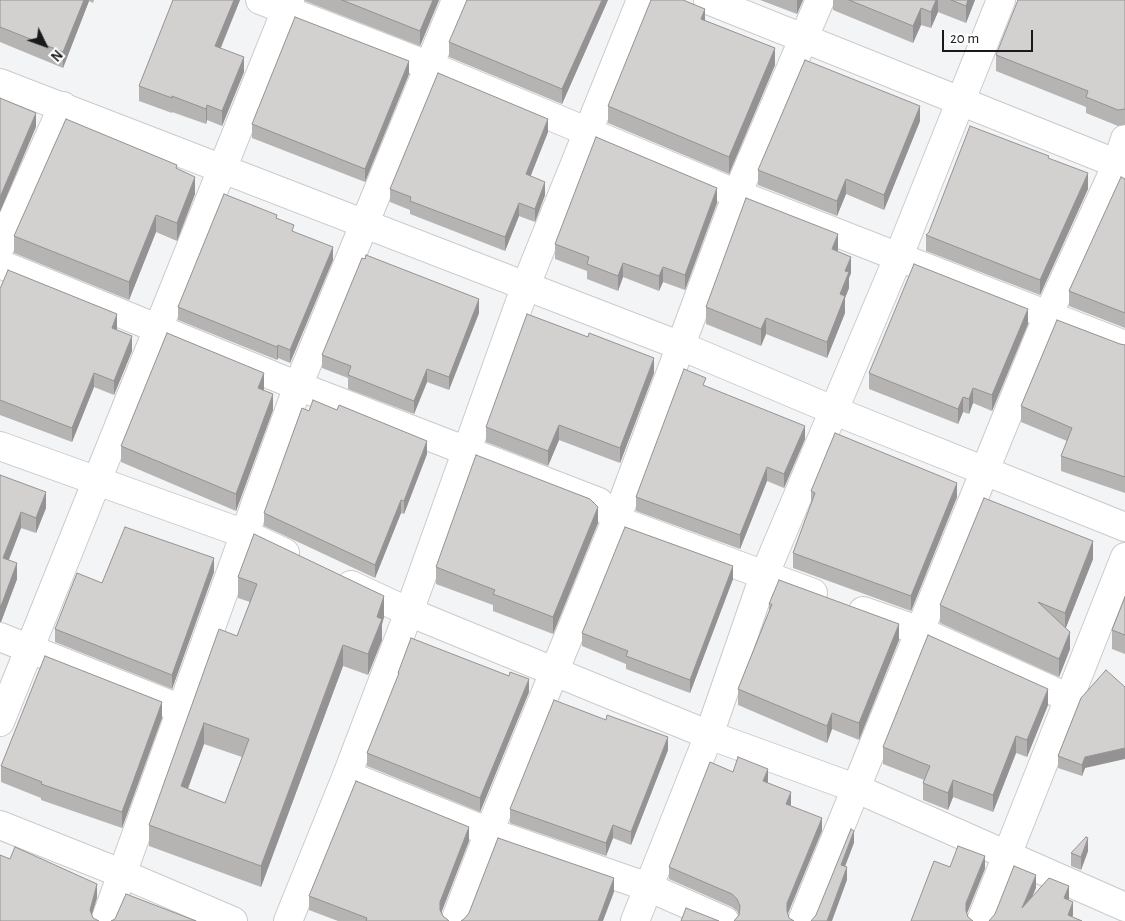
<!DOCTYPE html>
<html>
<head>
<meta charset="utf-8">
<style>
	body { margin:0 }
	#map { position:relative; width:1125px; height:921px; overflow:hidden; background:#f3f4f6; font-family:"Alegreya Sans",sans-serif }
	canvas { display:block }
	.north { position:absolute; left:20px; top:20px; width:50px; height:50px; -webkit-text-stroke:4px #fff; paint-order:stroke; rotate:132deg; font-size:14px; font-weight:700; line-height:20px; text-align:center; color:#1a1a1b }
	.north::after { content:''; display:block; margin:auto; width:18px; height:22px; background:#1a1a1b; clip-path:polygon(50% 0,100% 100%,50% 72%,0 100%) }
	.scale { position:absolute; left:942px; top:30px; width:91px; height:22px; box-sizing:border-box; border:2px solid #1a1a1b; border-top:0; padding-left:6px; font-size:15px; line-height:18px; white-space:nowrap; color:#1a1a1b; -webkit-text-stroke:4px #fff; paint-order:stroke }
</style>
</head>
<body>
<div id="map">
<canvas width="1125" height="921"></canvas>
<div class="north">N</div>
<div class="scale">20 m</div>
</div>
<script>
const g = document.querySelector('canvas').getContext('2d');
g.lineJoin = 'round';
function poly(rows) {
  const path = new Path2D();
  for (const r of rows) {
    path.moveTo(r[0], r[1]);
    for (let i = 2; i < r.length; i += 2) path.lineTo(r[i], r[i + 1]);
  }
  return path;
}
function stroke(path, color, width, dash) {
  g.strokeStyle = color;
  g.lineWidth = width;
  g.lineCap = dash ? 'butt' : 'round';
  g.setLineDash(dash || []);
  g.stroke(path);
}
function fill(path, color) {
  g.fillStyle = color;
  g.fill(path, 'evenodd');
}
const minor = poly([
	[260,0,430,66,737,194,1125,345],
	[708,0,1125,167],
	[0,83,681,346,835,411,1125,527],
	[0,247,63,106],
	[0,264,298,386,599,502,616,520,813,593],
	[0,446,245,534,285,553],
	[351,585,409,612,709,735,855,788,1125,907],
	[863,611,920,631,1069,698],
	[0,637,181,709],
	[0,722,290,0],
	[347,775,489,832,648,887,725,921],
	[0,825,123,874,233,921],
	[105,921,298,386,456,0],
	[288,921,347,775,409,612,526,285,641,0],
	[455,921,489,832,616,520,737,194,820,0],
	[635,921,709,735,764,576,898,258,1001,0],
	[802,921,1048,315,1117,164,1125,139],
	[981,921,1125,557]
]);
const wall = poly([
	[0,0,94,0,93,3,89,1,63,68,0,42],
	[240,0,221,48,244,72,222,126,207,120,206,124,172,112,172,113,139,101,139,86],
	[305,0,439,0,420,46,305,1],
	[608,0,562,104,449,57,449,42],
	[760,0,803,0,797,14],
	[833,0,975,0,966,23,938,12,931,28,921,25,913,43,833,10],
	[1125,0,1125,125,1118,126,1086,113,1086,107,996,71,996,55],
	[705,20,775,65,729,174,608,123,608,106],
	[409,74,365,182,252,138,252,124],
	[920,121,884,210,846,194,837,216,758,185,758,170],
	[548,132,530,176,545,195,535,222,519,216,505,251,410,214,410,210,390,202,390,189],
	[177,169,195,194,177,241,156,232,129,300,14,253,14,236],
	[1125,179,1125,328,1069,306,1069,291],
	[1088,189,1040,295,926,251,926,235],
	[717,203,685,290,663,282,659,291,623,277,618,291,587,279,587,271,555,259,555,244],
	[277,219,294,232,333,260,290,363,278,358,277,360,178,320,178,307],
	[838,250,837,251,851,273,849,278,849,288,845,298,845,313,827,358,766,334,761,346,706,324,706,307],
	[0,289,117,329,116,330,132,351,114,395,94,387,72,442,0,415],
	[479,313,449,390,427,382,414,414,348,389,348,378,322,368,322,355],
	[1028,324,992,411,973,403,969,414,963,412,958,424,869,389,869,373],
	[1120,344,1125,345,1125,493,1061,471,1061,456,1067,441,1021,422,1021,406],
	[654,373,620,463,559,440,548,466,486,442,486,427],
	[706,386,805,439,784,488,767,481,740,549,636,511,636,497],
	[264,389,264,391,273,410,236,511,121,462,121,446],
	[427,454,404,514,401,513,375,578,264,526,264,513],
	[0,475,46,508,36,533,21,528,9,560,17,579,1,622],
	[811,491,957,497,911,611,793,568,793,553,811,506],
	[598,523,553,634,493,611,493,605,436,584,436,567],
	[1093,559,1066,627,1070,649,1059,677,940,623,940,605],
	[214,572,172,689,55,642,55,629,102,583],
	[238,577,384,617,382,624,382,640,368,675,343,666,261,887,149,846,149,825,237,636,250,602,238,598],
	[204,744,242,757,225,803,188,789],
	[733,579,690,693,626,669,626,664,582,646,582,633],
	[1125,597,1125,654,1112,649,1112,630],
	[769,604,899,640,859,740,832,729,827,743,738,705,738,689,769,611],
	[398,673,529,692,480,812,367,766,367,753,398,677],
	[1081,698,1085,768,1082,776,1058,768,1058,756],
	[1048,705,1027,757,1016,753,993,812,953,797,948,810,923,800,923,783,924,780,883,764,883,747],
	[162,718,122,828,41,800,41,798,1,782,1,766],
	[668,750,631,845,613,838,606,856,510,823,510,809],
	[733,772,768,781,767,783,791,804,790,806,822,831,739,915,737,911,732,907,669,879,669,867],
	[469,841,441,913,443,916,449,921,338,921,309,910,309,896],
	[1088,851,1081,870,1071,866,1071,853]
]);
const shadedWall = poly([
	[84,0,89,0,89,1,63,68,63,52],
	[234,0,240,0,215,61,215,46],
	[433,0,439,0,420,46,420,31],
	[602,0,608,0,562,104,562,89],
	[797,0,803,0,797,14],
	[936,0,938,0,938,12,931,28,931,12],
	[968,0,975,0,966,23,966,6],
	[921,8,921,25,913,43,913,26],
	[705,9,705,26,701,19],
	[775,48,775,65,729,174,729,157],
	[244,57,244,72,222,126,222,111],
	[409,61,409,74,365,182,365,169],
	[207,105,207,120,206,124,206,109],
	[920,106,920,121,884,210,884,195],
	[36,113,36,127,0,212,0,197],
	[548,119,548,132,526,188,526,174],
	[1088,173,1088,189,1040,295,1040,280],
	[195,177,195,194,177,241,177,223],
	[846,179,846,194,837,216,837,201],
	[545,182,545,195,535,222,535,209],
	[717,188,717,203,685,290,685,275],
	[519,203,519,216,505,251,505,237],
	[156,215,156,232,129,300,129,282],
	[838,234,838,250,832,265,832,249],
	[333,247,333,260,290,363,290,350],
	[851,257,851,273,849,278,849,288,845,298,845,313,827,358,827,342,840,294,845,271],
	[623,263,623,277,618,291,618,276],
	[663,267,663,282,659,291,659,276],
	[479,299,479,313,449,390,449,377],
	[1028,309,1028,324,992,411,992,395],
	[117,314,117,329,112,342,112,328],
	[766,318,766,334,761,346,761,329],
	[132,336,132,351,114,395,114,381],
	[278,345,278,358,277,360,277,347],
	[654,358,654,373,620,463,620,448],
	[427,369,427,382,414,414,414,401],
	[94,373,94,387,72,442,72,428],
	[264,373,264,389,258,404,258,388],
	[973,388,973,403,969,414,969,399],
	[273,394,273,410,236,511,236,494],
	[963,397,963,412,958,424,958,409],
	[559,425,559,440,548,466,548,451],
	[805,426,805,439,784,488,784,474],
	[427,441,427,454,404,514,404,501],
	[767,467,767,481,740,549,740,535],
	[957,483,957,497,911,611,911,596],
	[46,492,46,508,36,533,36,518],
	[401,500,401,513,375,578,375,565],
	[598,507,598,523,553,634,553,617],
	[21,512,21,528,3,574,3,558],
	[1093,541,1093,559,1065,630,1065,613],
	[214,558,214,572,172,689,172,675],
	[17,563,17,579,1,622,0,622,0,606],
	[733,566,733,579,690,693,690,680],
	[384,596,384,617,382,624,382,640,368,675,368,654,377,617],
	[899,624,899,640,859,740,859,723],
	[1070,632,1070,649,1059,677,1059,659],
	[343,645,343,666,261,887,261,866],
	[529,679,529,692,480,812,480,798],
	[1048,689,1048,705,1027,757,1027,740],
	[162,702,162,718,122,828,122,812],
	[832,713,832,729,827,743,827,726],
	[204,723,204,744,181,807,181,786],
	[1016,736,1016,753,993,812,993,795],
	[668,737,668,750,631,845,631,832],
	[1125,748,1125,759,1085,768,1082,776,1082,765,1085,757],
	[768,769,768,781,763,794,763,781],
	[953,780,953,797,948,810,948,793],
	[791,792,791,804,786,816,786,804],
	[822,818,822,831,787,916,787,903],
	[613,825,613,838,606,856,606,843],
	[469,827,469,841,440,916,440,921,440,902],
	[854,831,854,843,841,877,841,865],
	[1088,838,1088,851,1081,870,1081,857],
	[985,856,985,869,966,916,966,903],
	[847,867,847,880,832,921,827,921],
	[1036,875,1036,888,1022,921,1022,908],
	[614,878,614,892,603,921,598,921],
	[97,884,97,898,90,921,90,910],
	[1069,886,1069,899,1064,911,1064,898],
	[1073,902,1073,915,1071,921,1068,915]
]);
const building = poly([
	[0,0,84,0,63,52,0,27,0,0],
	[173,0,234,0,215,46,244,57,222,111,207,105,206,109,172,96,172,98,139,86,173,0],
	[342,0,433,0,420,31,342,0],
	[467,0,602,0,562,89,449,42,467,0],
	[651,0,683,0,705,9,701,19,775,48,729,157,608,106,651,0],
	[849,0,936,0,931,12,921,8,913,26,849,0],
	[951,0,968,0,966,6,951,0],
	[1018,0,1125,0,1125,109,1118,110,1086,97,1088,91,996,55,1018,0],
	[295,17,409,61,365,169,252,124,295,17],
	[805,60,920,106,884,195,846,179,837,201,758,170,805,60],
	[438,73,548,119,526,174,545,182,535,209,519,203,505,237,410,201,411,197,390,189,438,73],
	[0,98,36,113,0,197,0,98],
	[66,119,177,165,176,168,195,177,177,223,156,215,129,282,14,236,66,119],
	[970,126,1049,156,1048,158,1088,173,1040,280,926,235,929,232,970,126],
	[596,137,717,188,685,275,663,267,659,276,623,263,618,276,587,264,589,257,555,244,596,137],
	[1121,177,1125,179,1125,313,1069,291,1121,177],
	[224,194,277,215,276,218,294,225,292,231,333,247,290,350,278,345,277,347,178,307,224,194],
	[746,198,838,234,832,249,851,257,845,271,849,272,840,294,845,296,827,342,766,318,761,329,706,307,746,198],
	[366,255,479,299,449,377,427,369,414,401,348,375,351,366,322,355,362,258,365,259,366,255],
	[914,264,1028,309,992,395,973,388,969,399,963,397,958,409,869,373,914,264],
	[8,270,117,314,112,328,132,336,114,381,94,373,72,428,0,400,0,289,8,270],
	[527,314,588,337,589,333,654,358,620,448,559,425,548,451,486,427,527,314],
	[1057,320,1120,344,1125,345,1125,477,1061,456,1072,428,1021,406,1057,320],
	[167,333,264,373,258,388,273,394,236,494,121,446,167,333],
	[684,369,706,378,703,385,805,426,784,474,767,467,740,535,636,497,684,369],
	[313,400,337,410,339,405,427,441,404,501,401,500,375,565,264,513,302,408,309,411,313,400],
	[835,433,957,483,911,596,793,553,815,493,811,491,835,433],
	[476,455,590,499,598,507,553,617,493,594,495,590,436,567,476,455],
	[0,475,46,492,36,518,21,512,3,558,17,563,1,606,0,606,0,475],
	[984,498,1093,541,1065,613,1038,602,1070,632,1059,659,940,605,984,498],
	[125,527,214,558,172,675,55,629,77,573,102,583,125,527],
	[625,527,733,566,690,680,626,656,628,651,582,633,625,527],
	[254,534,384,596,377,617,382,619,368,654,343,645,261,866,149,825,219,629,237,636,257,584,238,577,254,534],
	[204,723,249,739,225,803,181,786,204,723],
	[779,580,899,624,859,723,832,713,827,726,738,689,772,604,769,604,779,580],
	[1125,597,1125,635,1112,630,1125,597],
	[928,635,1048,689,1027,740,1016,736,993,795,953,780,948,793,923,783,930,766,883,747,928,635],
	[411,638,509,676,510,672,529,679,480,798,367,753,399,673,398,673,411,638],
	[45,656,162,702,122,812,41,784,42,782,1,766,45,656],
	[1106,670,1125,687,1125,748,1085,757,1082,765,1058,756,1081,698,1106,670],
	[554,700,606,720,607,715,668,737,631,832,613,825,606,843,510,809,554,700],
	[738,757,768,769,763,781,791,792,786,804,822,818,787,903,787,911,789,918,794,921,734,921,739,915,740,906,737,899,732,894,669,867,710,762,733,772,738,757],
	[356,781,469,827,440,902,440,910,443,916,449,921,366,921,367,918,309,896,356,781],
	[851,829,854,831,841,865,847,867,827,921,811,921,816,915,851,829],
	[1086,837,1088,838,1081,857,1071,853,1086,837],
	[498,838,614,878,598,921,461,921,464,919,469,913,498,838],
	[958,846,985,856,966,903,966,911,968,917,973,921,911,921,934,861,950,867,958,846],
	[15,847,97,884,90,910,93,918,99,921,0,921,0,855,10,859,15,847],
	[1014,866,1036,875,1022,908,1049,878,1069,886,1064,898,1073,902,1068,915,1082,921,989,921,995,914,1014,866],
	[126,894,196,921,111,921,115,919,126,894],
	[686,908,719,921,681,921,686,908]
]);
stroke(minor, '#cbcbcd', 30);
stroke(minor, '#fff', 28);
fill(wall, '#b5b4b3');
fill(shadedWall, '#949292');
fill(building, '#d3d1d0');
stroke(building, '#949292', 1);
</script>
</body>
</html>
